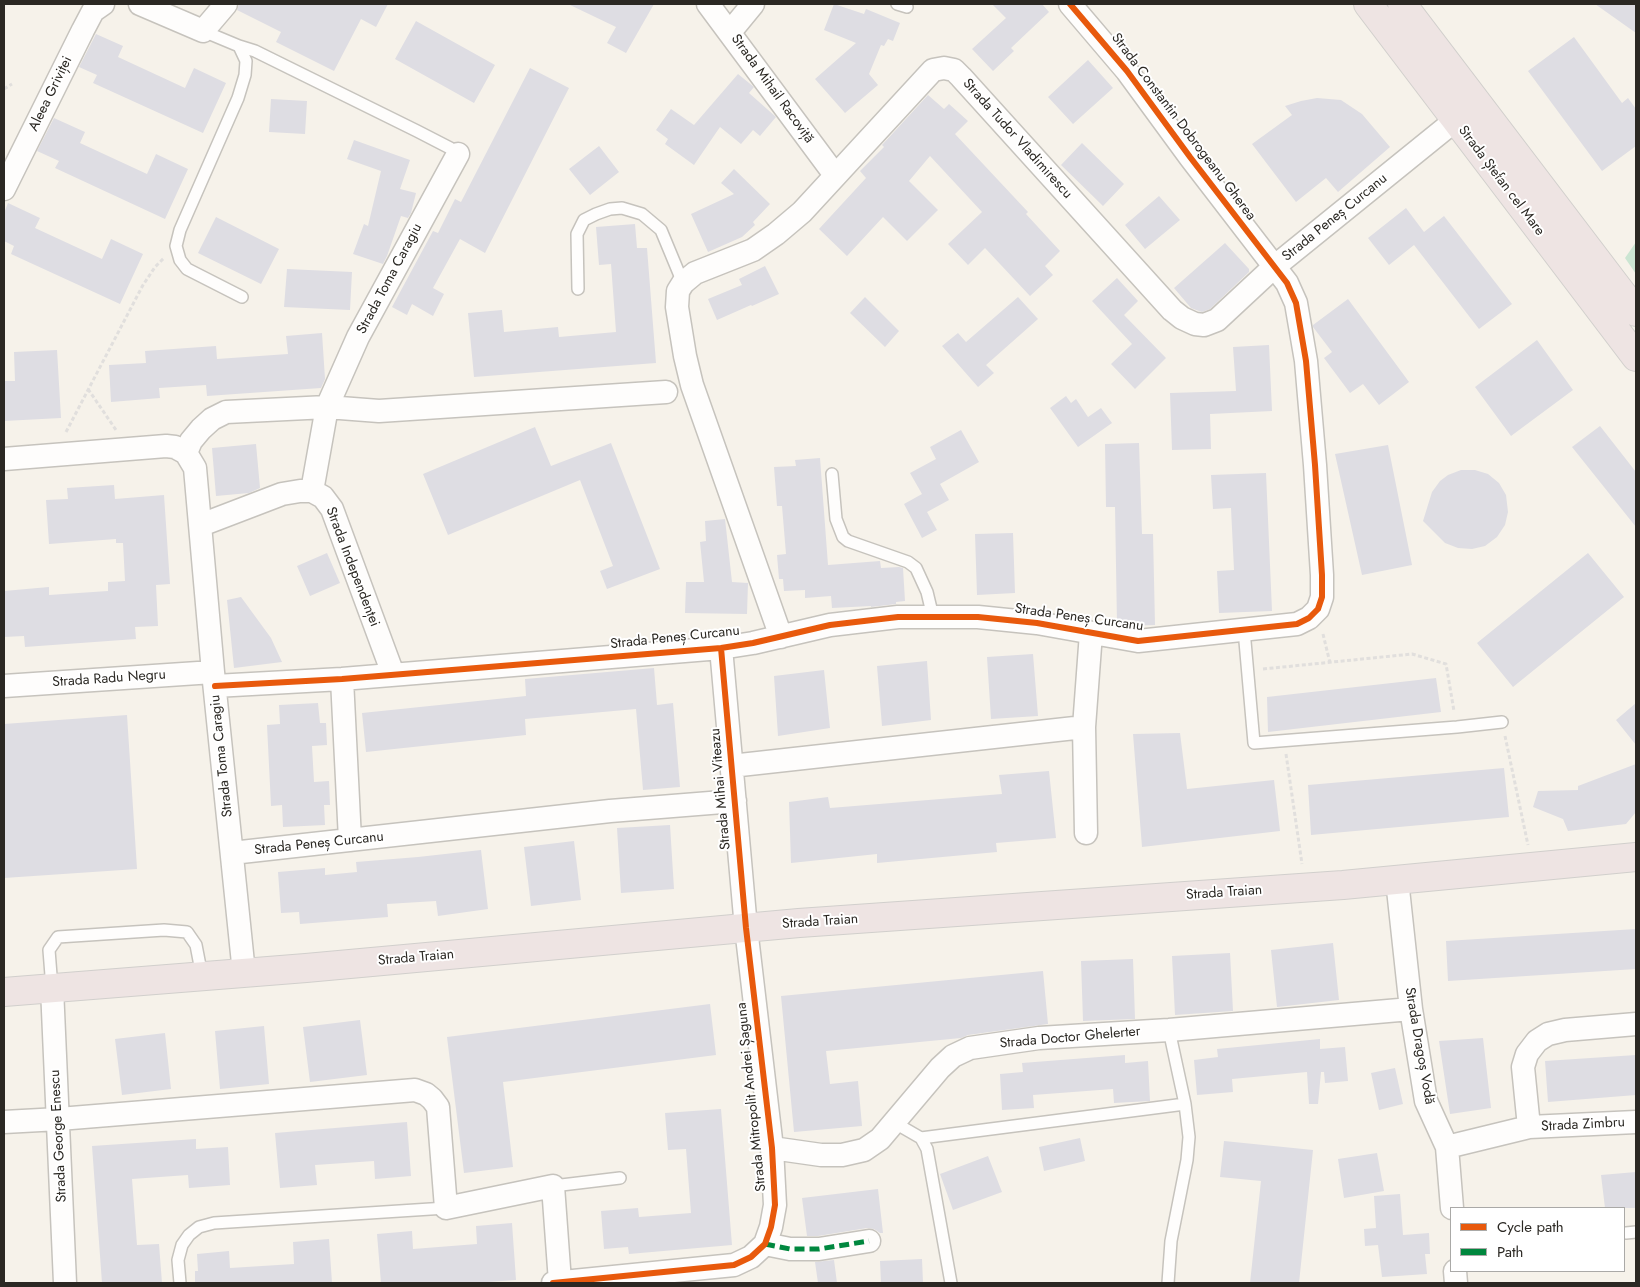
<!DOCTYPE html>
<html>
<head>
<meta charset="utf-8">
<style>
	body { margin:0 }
	#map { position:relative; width:1640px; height:1287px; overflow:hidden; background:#f6f2ea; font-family:Jost,sans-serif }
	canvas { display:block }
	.frame { position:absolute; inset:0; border:5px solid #2b2823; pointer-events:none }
	.legend { position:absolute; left:1450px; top:1207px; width:175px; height:65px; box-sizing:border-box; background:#fff; border:1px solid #aaa9a7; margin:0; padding:6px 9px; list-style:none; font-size:15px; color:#2b2823 }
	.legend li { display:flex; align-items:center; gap:10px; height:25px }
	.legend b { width:25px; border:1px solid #aaa9a7 }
</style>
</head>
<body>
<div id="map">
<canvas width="1640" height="1287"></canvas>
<div class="frame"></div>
<ul class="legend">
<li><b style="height:6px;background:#e8590c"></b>Cycle path</li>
<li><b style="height:6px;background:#00873e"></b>Path</li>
</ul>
</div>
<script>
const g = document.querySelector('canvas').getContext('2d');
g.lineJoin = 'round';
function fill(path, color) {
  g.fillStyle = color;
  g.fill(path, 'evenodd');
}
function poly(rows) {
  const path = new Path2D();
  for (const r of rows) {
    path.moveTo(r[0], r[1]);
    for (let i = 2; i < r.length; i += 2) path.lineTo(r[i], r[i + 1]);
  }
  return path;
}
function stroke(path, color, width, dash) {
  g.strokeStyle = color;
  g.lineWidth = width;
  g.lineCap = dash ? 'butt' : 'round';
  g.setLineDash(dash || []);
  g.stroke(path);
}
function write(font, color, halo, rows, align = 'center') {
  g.font = font + ' Jost,sans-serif';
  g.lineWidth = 4;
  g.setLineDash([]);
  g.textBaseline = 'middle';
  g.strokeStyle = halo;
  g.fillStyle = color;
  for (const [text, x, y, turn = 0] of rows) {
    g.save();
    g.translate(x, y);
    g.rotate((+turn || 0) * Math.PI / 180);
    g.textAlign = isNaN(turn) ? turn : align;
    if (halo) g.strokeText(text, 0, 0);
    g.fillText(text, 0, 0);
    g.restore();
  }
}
const green = poly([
	[1636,242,1636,274,1625,258]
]);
const building = poly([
	[239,4,388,4,376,27,361,19,334,71,276,42,281,32,237,10],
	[568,4,654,4,626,53,607,43,616,27],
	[834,4,864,14,866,9,900,23,893,41,888,39,884,46,881,45,869,74,878,85,845,113,815,79,856,43,824,30],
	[992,4,1042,4,1049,12,1011,48,1014,51,993,71,972,49,1006,18],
	[1595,4,1636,4,1636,33],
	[416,21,495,65,474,103,395,59],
	[96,34,123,46,118,57,185,88,194,68,226,83,203,133,93,83,97,75,79,67],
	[1574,37,1622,103,1628,98,1636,109,1636,146,1602,171,1528,71],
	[1088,60,1113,88,1073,124,1048,97],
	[530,68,569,88,485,253,460,239,433,288,444,294,433,316,412,304,407,315,392,307,433,231,438,233,455,199,461,202],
	[738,74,754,87,749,93,776,117,760,136,753,130,741,144,720,127,694,165,665,144,668,139,656,130,671,109,694,125],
	[928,95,944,109,949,104,968,121,955,134,1028,212,1026,214,1060,251,1045,266,1053,275,1030,296,985,248,968,265,948,244,982,212,930,156,909,181,938,210,907,241,883,217,847,256,819,229,866,178,860,171,884,147,882,145],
	[1317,98,1341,100,1362,114,1390,147,1338,192,1326,178,1296,202,1252,144,1292,115,1285,106,1301,101],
	[271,99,307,101,305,134,269,132],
	[54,118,85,132,80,143,147,174,156,154,188,169,165,219,55,168,59,161,37,151],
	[354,140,410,160,400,189,416,193,411,213,408,218,401,216,387,256,383,264,353,254,364,224,368,226,381,171,347,159],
	[1082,143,1124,184,1103,206,1061,165],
	[599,146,619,172,590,195,569,169],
	[734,169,770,204,753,222,755,225,742,237,708,252,691,214,734,194,721,183],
	[1159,196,1180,220,1145,249,1125,225],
	[8,203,40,218,35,228,102,259,111,239,143,254,120,304,11,254,14,246,4,241,4,213],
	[1406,208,1424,232,1444,216,1512,304,1479,329,1414,245,1389,265,1368,238],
	[216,217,279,249,261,284,198,253],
	[635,224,637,248,647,248,656,363,474,377,468,313,502,310,504,332,558,327,559,337,616,332,611,264,599,265,596,227],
	[1225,243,1249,269,1249,272,1210,309,1202,312,1199,311,1191,308,1174,288],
	[765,266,779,294,752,306,751,305,717,320,708,299,742,285,739,279],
	[287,269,352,272,350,310,284,307],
	[1117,278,1138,301,1124,315,1166,358,1135,389,1111,364,1132,344,1092,301],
	[865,297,899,331,885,347,850,313],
	[1018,297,1038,319,986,365,994,373,978,387,942,346,958,333,966,342],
	[1348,299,1409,382,1379,405,1363,384,1350,393,1324,358,1332,352,1313,327,1313,325],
	[322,333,325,379,321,388,207,396,206,385,159,388,160,398,111,402,109,365,146,363,145,351,216,346,217,359,288,354,286,336],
	[1537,340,1573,390,1511,436,1475,387],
	[1269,345,1272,411,1210,414,1211,449,1172,450,1170,393,1236,391,1233,347],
	[57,350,61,418,4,421,4,381,15,381,14,352],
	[1066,396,1071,403,1076,399,1088,417,1101,408,1112,423,1078,447,1050,408],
	[1600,426,1636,472,1636,527,1572,447],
	[535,427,551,466,611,443,660,569,607,589,600,571,613,566,580,480,448,535,423,474],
	[961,430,979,462,940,484,949,500,927,512,937,530,922,538,904,504,922,494,910,473,936,459,930,447],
	[1139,443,1142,534,1153,534,1155,625,1126,626,1117,624,1115,507,1106,507,1105,444],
	[256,444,260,488,249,493,216,496,212,448],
	[1388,445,1412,565,1362,575,1335,454],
	[820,458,828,565,880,561,881,568,899,567,903,568,905,601,896,602,896,604,871,607,871,606,832,608,831,596,805,598,805,590,784,591,783,579,779,579,777,555,786,554,782,506,777,506,774,467,796,466,795,460],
	[1461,470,1475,470,1488,474,1499,483,1506,495,1508,512,1505,525,1497,537,1485,546,1472,549,1458,548,1445,543,1423,521,1432,492,1440,481,1448,475],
	[1266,473,1272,611,1219,613,1217,571,1234,570,1231,508,1213,509,1211,475],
	[114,485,115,499,164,495,170,584,156,585,158,626,135,627,136,639,25,647,24,636,4,637,4,591,49,587,49,595,108,591,108,582,125,581,123,543,116,543,116,539,49,544,46,500,68,499,67,488],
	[725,519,732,582,748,583,747,614,685,613,686,582,704,582,700,542,706,541,705,521],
	[1013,533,1015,593,977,595,975,534],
	[327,553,340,583,310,596,297,566],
	[1588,553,1624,597,1513,687,1477,643],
	[241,597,271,638,282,662,234,668,227,600],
	[1033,654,1038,716,991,719,987,657],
	[927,661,931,720,882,726,877,666],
	[654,668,657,705,673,703,680,787,643,790,636,709,525,719,526,735,366,752,362,713,526,696,525,679],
	[824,670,830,728,778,736,774,676],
	[1436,678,1441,712,1268,732,1267,697],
	[318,703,320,723,326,723,327,745,312,746,314,782,329,781,330,805,324,805,325,825,283,827,282,805,271,806,267,725,280,724,279,705],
	[1636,703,1636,745,1616,720],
	[127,715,137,869,4,878,4,724],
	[1180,733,1187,789,1274,780,1280,831,1142,847,1133,734],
	[1636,764,1636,812,1626,824,1568,831,1563,819,1533,807,1538,791,1578,790,1578,786],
	[1504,768,1509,817,1311,835,1308,785],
	[1049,771,1056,838,996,843,997,852,877,863,877,854,791,863,789,802,828,797,830,808,1002,794,999,775],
	[670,825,674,889,621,893,617,828],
	[574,841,581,900,531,906,524,847],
	[481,850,488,909,438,916,436,901,387,904,388,917,300,924,299,912,281,913,278,872,325,868,325,875,357,872,356,862,418,857],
	[1636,929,1636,969,1448,981,1446,941],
	[1333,943,1339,1000,1277,1007,1271,950],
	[1230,953,1233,1011,1175,1015,1172,956],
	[1133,959,1135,1019,1083,1021,1081,961],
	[1043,971,1048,1024,968,1035,961,1038,826,1051,830,1084,858,1081,862,1126,794,1132,781,996],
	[710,1004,716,1055,503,1082,513,1167,464,1173,447,1037],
	[360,1020,367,1075,310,1082,303,1027],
	[264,1026,269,1084,220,1089,215,1031],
	[165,1033,171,1089,122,1095,115,1039],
	[1483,1038,1491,1108,1450,1114,1439,1041],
	[1320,1039,1320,1049,1345,1047,1348,1081,1325,1083,1324,1072,1321,1072,1318,1104,1309,1104,1307,1072,1232,1079,1233,1092,1197,1095,1194,1060,1218,1057,1217,1049],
	[1125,1055,1125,1063,1148,1061,1150,1101,1114,1103,1113,1089,1033,1095,1034,1108,1002,1110,1000,1074,1023,1072,1022,1063],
	[1636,1055,1636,1095,1548,1102,1545,1061],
	[1395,1068,1403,1104,1379,1110,1371,1073],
	[721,1109,732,1245,629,1254,628,1247,604,1249,601,1211,638,1208,639,1217,691,1213,686,1149,668,1150,665,1113],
	[407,1122,411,1176,375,1179,374,1161,315,1165,317,1185,280,1188,275,1133],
	[1080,1138,1085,1161,1044,1171,1039,1147],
	[196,1139,196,1149,228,1147,230,1185,189,1188,188,1175,132,1179,137,1245,159,1244,162,1283,102,1283,92,1146],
	[1224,1141,1313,1150,1299,1283,1250,1283,1261,1181,1220,1177],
	[1377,1153,1384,1191,1344,1198,1338,1159],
	[988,1156,1002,1192,953,1210,940,1174],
	[1636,1172,1636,1208,1605,1208,1601,1175],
	[878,1189,883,1233,880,1233,874,1229,867,1228,818,1236,807,1236,802,1198],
	[1400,1194,1403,1235,1429,1233,1430,1254,1425,1254,1427,1274,1382,1277,1378,1245,1365,1246,1364,1229,1376,1228,1374,1196],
	[512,1223,516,1280,474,1283,381,1283,377,1234,412,1231,413,1249,477,1244,476,1226],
	[329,1239,332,1283,195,1283,195,1271,198,1271,197,1254,229,1251,230,1268,294,1264,293,1242],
	[922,1259,923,1283,881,1283,880,1261],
	[834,1260,837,1283,818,1283,815,1262]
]);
const path = poly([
	[4,89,12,84],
	[88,389,116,430],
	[66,432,143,285,155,267,164,258],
	[1323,634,1330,663],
	[1263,669,1412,654,1446,664,1454,711],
	[1505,736,1528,845],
	[1286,754,1302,864]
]);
const service = poly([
	[897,4,907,7],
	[203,31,239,46,246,61,245,75,238,98,180,230,176,246,180,260,187,269,242,297],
	[239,46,255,51,417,131,450,148,458,154],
	[578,289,577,234,584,220,596,214,610,209,622,208,642,214,661,230,683,283],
	[832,474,836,519,843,537,848,541,908,562,916,568,927,592,933,617],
	[1244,630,1254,743,1457,727,1502,722],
	[52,988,49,950,58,937,164,930,187,932,196,945,202,976],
	[895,1123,921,1138,927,1149,951,1283],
	[921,1138,1185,1104],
	[553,1186,620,1178],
	[1626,1233,1636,1232],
	[180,1283,178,1260,182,1245,189,1235,199,1227,214,1223,446,1208],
	[1168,1283,1171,1241,1187,1160,1189,1137,1185,1104,1169,1030]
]);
const minor = poly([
	[140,4,203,31,226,4],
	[708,4,835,175],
	[730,32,753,4],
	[4,189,83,30,93,11,103,4],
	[186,453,191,441,201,429,212,419,226,412,327,407,379,411,666,392],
	[4,459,166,446,175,447,186,453,195,468,213,672,244,973],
	[312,491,327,407,358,337,458,154],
	[201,525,282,494,300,491,312,491,323,497,332,509,393,674],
	[781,637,692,385,685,356,677,307,678,291,683,283,695,273,753,250,776,234,802,212,933,70,944,68,954,70,961,77,1172,310,1182,318,1195,324,1204,325,1217,320,1274,267,1468,110],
	[342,679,350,840],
	[4,686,213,672],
	[215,686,342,679,721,648,753,643,830,625,898,617,978,617,1037,623,1138,641,1297,624,1309,618,1318,609,1322,597,1322,575,1315,465,1306,361,1296,303,1287,283,1190,157,1127,71,1070,4],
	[731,766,1084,727],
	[1086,833,1084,727,1091,633],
	[232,853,610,811,735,801],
	[1397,880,1411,1009,1426,1101,1447,1147,1452,1208],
	[52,988,65,1283],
	[4,1122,59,1119,415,1090,426,1094,432,1099,438,1107,446,1208,553,1186,560,1282],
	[1529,1127,1523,1067,1527,1054,1537,1041,1548,1034,1565,1030,1636,1024],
	[1447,1147,1529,1127,1636,1122],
	[772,1148,821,1155,842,1155,864,1150,880,1139,940,1068,953,1056,970,1048,1039,1038,1169,1030,1411,1009],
	[765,1244,790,1249,819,1249,869,1241],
	[1455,1271,1456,1283],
	[553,1283,734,1265,751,1257,765,1244,771,1227,775,1205,772,1148,746,928,721,648]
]);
const primary = poly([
	[1368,4,1636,357],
	[1402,4,1636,312],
	[4,992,306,968,799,923,1343,885,1636,857]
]);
const quiet = poly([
	[765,1244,790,1249,819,1249,869,1241]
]);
const cycleway = poly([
	[215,686,342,679,721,648,753,643,830,625,898,617,978,617,1037,623,1138,641,1297,624,1309,618,1318,609,1322,597,1322,575,1315,465,1306,361,1296,303,1287,283,1190,157,1127,71,1070,4],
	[553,1283,734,1265,751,1257,765,1244,771,1227,775,1205,772,1148,746,928,721,648]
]);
const streetNames = [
	["Strada Mihail Racoviță",772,89,54],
	["Aleea Griviței",51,94,-64],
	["Strada Constantin Dobrogeanu Gherea",1183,127,53],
	["Strada Tudor Vladimirescu",1017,139,48],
	["Strada Ștefan cel Mare",1501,181,53],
	["Strada Peneș Curcanu",1335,218,-39],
	["Strada Toma Caragiu",390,279,-62],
	["Strada Independenței",352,567,69],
	["Strada Peneș Curcanu",1079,618,8],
	["Strada Peneș Curcanu",675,638,-6],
	["Strada Radu Negru",109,679,-4],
	["Strada Toma Caragiu",222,756,-96],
	["Strada Mihai Viteazu",721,789,-95],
	["Strada Peneș Curcanu",319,844,-6],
	["Strada Traian",1224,893,-4],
	["Strada Traian",820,922,-4],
	["Strada Traian",416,958,-5],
	["Strada Doctor Ghelerter",1070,1038,-5],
	["Strada Dragoș Vodă",1419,1046,80],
	["Strada Mitropolit Andrei Șaguna",752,1097,-96],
	["Strada Zimbru",1583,1125,-3],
	["Strada George Enescu",59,1136,-93]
];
fill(green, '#cbe5d2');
fill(building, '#dedde3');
stroke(service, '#c6c3bd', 14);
stroke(minor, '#c6c3bd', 25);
stroke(primary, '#d1cfcc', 30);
stroke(path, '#e1dfdd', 3, [4, 2.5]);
stroke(service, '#fefdfc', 11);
stroke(minor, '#fefdfc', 22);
stroke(primary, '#eee4e3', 28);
stroke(quiet, '#00873e', 5, [10, 5]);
stroke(cycleway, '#e8590c', 6);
write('14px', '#2b2823', '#fff', streetNames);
</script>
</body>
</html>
